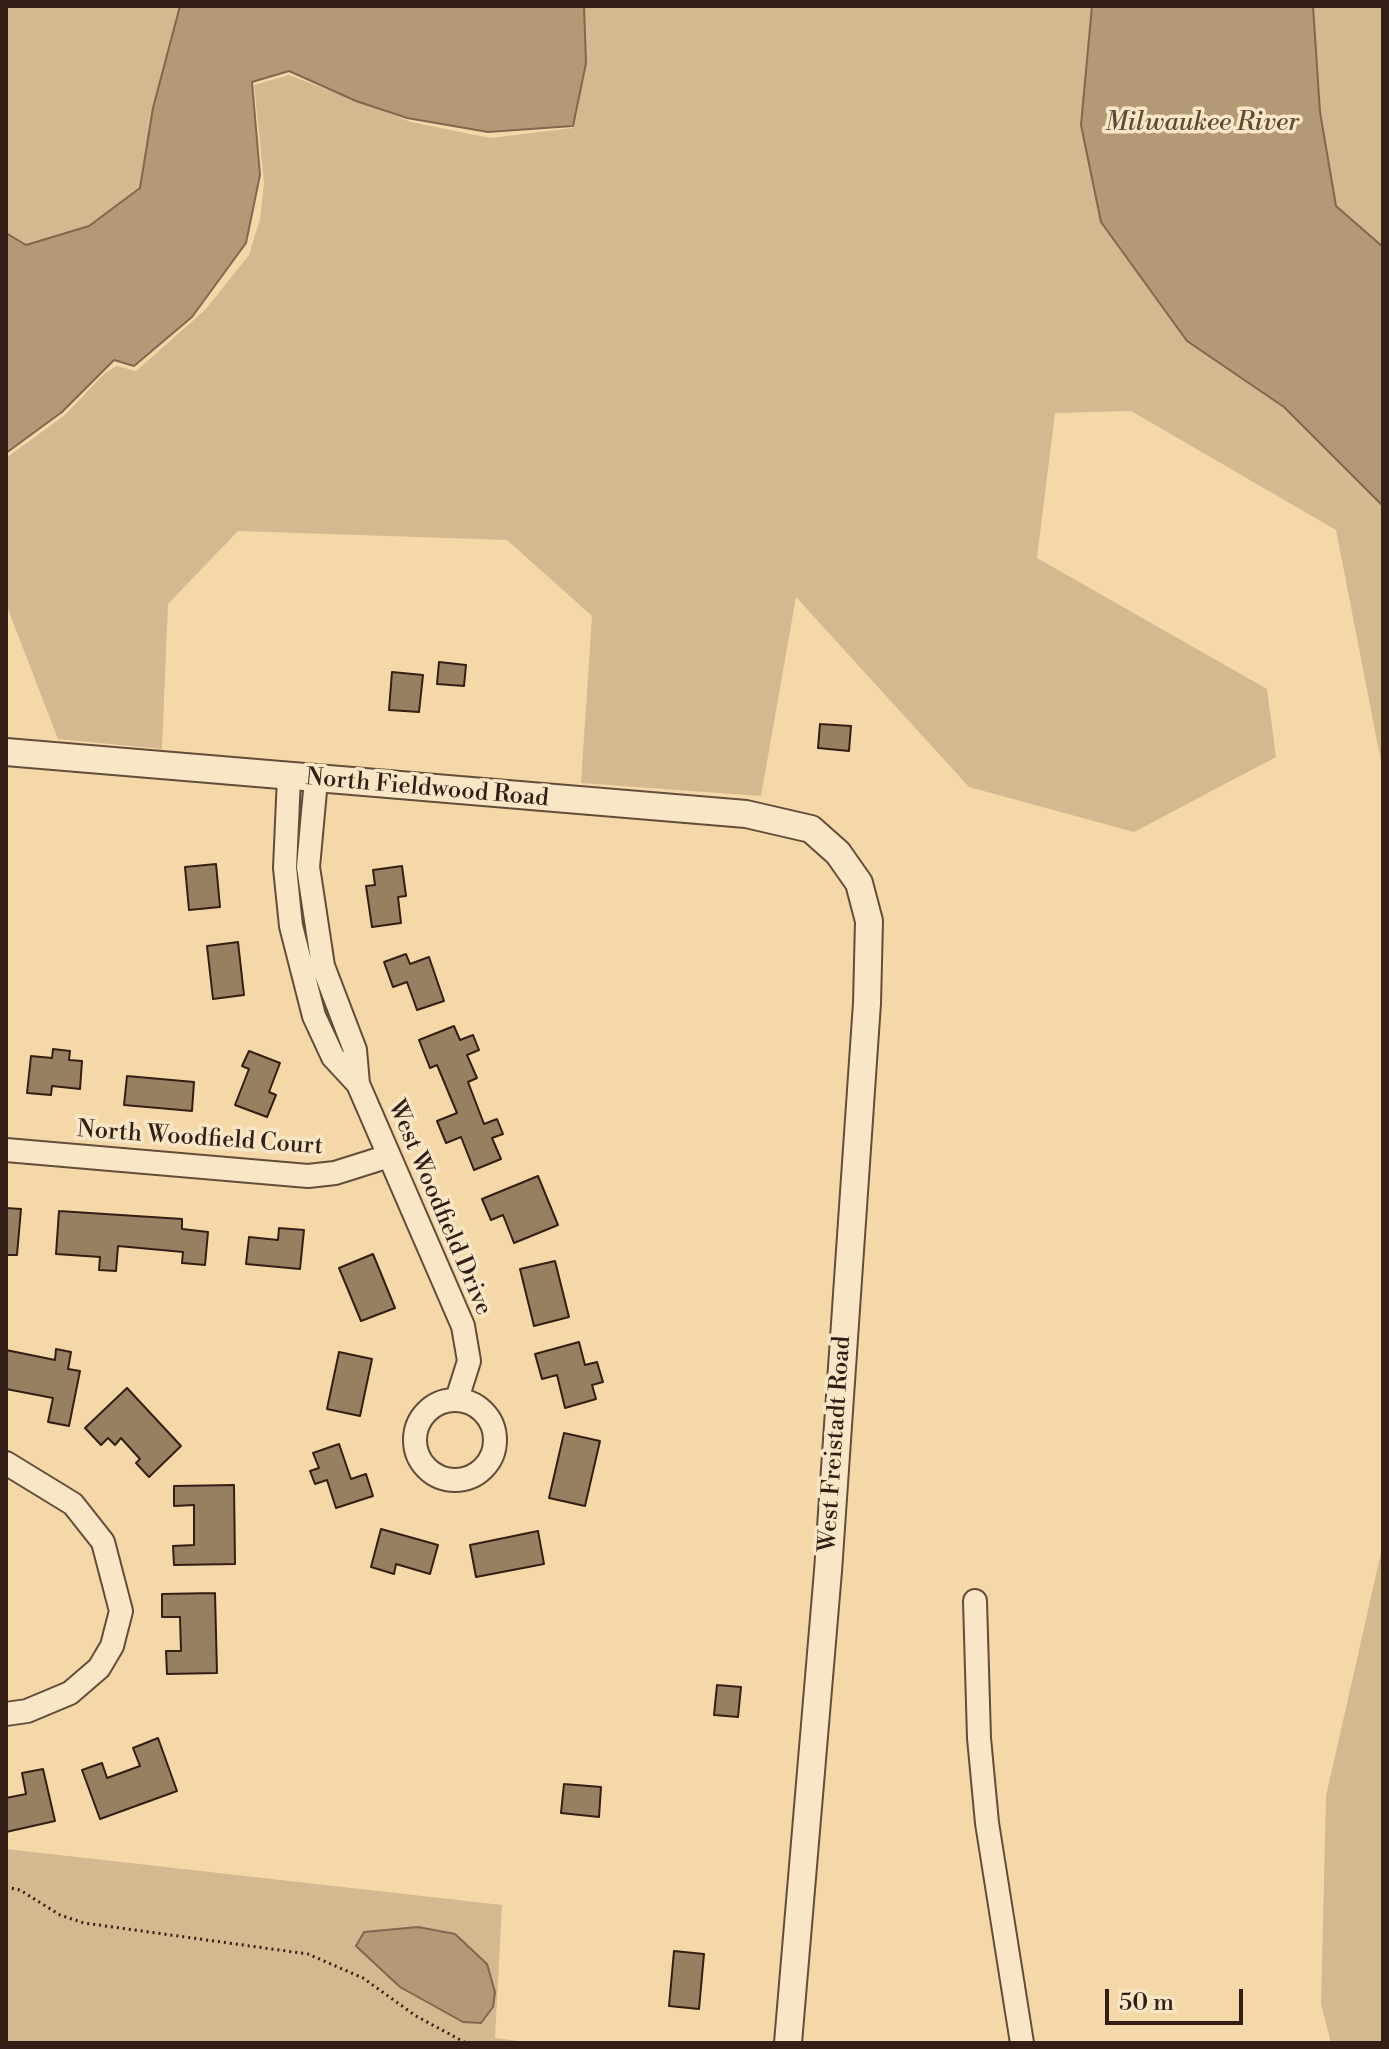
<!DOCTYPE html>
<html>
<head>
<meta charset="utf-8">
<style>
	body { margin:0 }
	#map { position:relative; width:1389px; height:2049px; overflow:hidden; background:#f5d8a8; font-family:"Libre Bodoni",serif }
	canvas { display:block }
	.frame { position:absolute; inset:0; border:8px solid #321e15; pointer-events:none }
	.scale { position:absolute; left:1105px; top:1989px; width:138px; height:36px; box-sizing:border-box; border:4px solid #321e15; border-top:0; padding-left:10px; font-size:24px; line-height:28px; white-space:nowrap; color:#321e15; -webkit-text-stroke:6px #f8e6c6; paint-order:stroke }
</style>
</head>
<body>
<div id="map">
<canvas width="1389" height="2049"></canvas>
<div class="frame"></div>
<div class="scale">50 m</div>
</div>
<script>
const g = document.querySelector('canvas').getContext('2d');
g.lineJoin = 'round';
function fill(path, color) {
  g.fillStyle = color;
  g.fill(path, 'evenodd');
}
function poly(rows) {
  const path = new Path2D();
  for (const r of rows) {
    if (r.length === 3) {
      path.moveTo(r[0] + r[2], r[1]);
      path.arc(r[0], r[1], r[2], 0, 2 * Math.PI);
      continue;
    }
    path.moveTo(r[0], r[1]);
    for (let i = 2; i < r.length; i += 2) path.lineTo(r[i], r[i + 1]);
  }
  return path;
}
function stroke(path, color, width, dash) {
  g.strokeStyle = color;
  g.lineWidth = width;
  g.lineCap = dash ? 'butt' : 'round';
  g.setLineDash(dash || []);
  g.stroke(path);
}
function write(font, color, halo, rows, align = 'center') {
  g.font = font + ' "Libre Bodoni",serif';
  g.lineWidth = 7;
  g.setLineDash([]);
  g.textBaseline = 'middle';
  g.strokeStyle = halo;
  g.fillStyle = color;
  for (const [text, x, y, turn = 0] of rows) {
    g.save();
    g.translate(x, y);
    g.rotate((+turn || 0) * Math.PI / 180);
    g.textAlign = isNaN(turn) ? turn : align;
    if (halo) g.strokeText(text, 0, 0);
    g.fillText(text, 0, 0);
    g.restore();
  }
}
const green = poly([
	[6,6,180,6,153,108,140,188,89,226,26,245,6,233],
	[584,6,1092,6,1081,124,1187,341,1284,407,1383,506,1383,772,1336,530,1131,411,1055,413,1037,558,1267,689,1276,757,1134,832,969,787,796,597,761,796,581,783,592,616,507,540,238,531,168,604,162,749,58,739,6,604,6,458,65,415,105,373,117,366,136,371,205,310,249,255,260,219,264,183,254,85,289,75,411,122,490,138,573,128,586,64],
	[1313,6,1383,6,1383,247,1336,206,1320,112],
	[1383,1544,1383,2043,1331,2043,1321,2004,1326,1796],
	[6,1849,502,1905,495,2038,534,2043,6,2043]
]);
const water = poly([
	[180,6,584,6,586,63,573,126,488,132,407,118,356,101,289,71,252,82,260,175,246,243,192,317,134,366,114,360,62,412,6,453,6,233,26,245,89,226,140,188,153,108,180,6],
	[1092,6,1313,6,1320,112,1336,206,1383,247,1383,506,1284,407,1187,341,1101,222,1081,125,1092,6],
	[418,1927,455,1934,487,1964,495,1992,493,2007,481,2023,463,2022,400,1987,356,1946,364,1932,418,1927]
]);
const building = poly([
	[439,662,466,665,464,686,437,684,439,662],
	[392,672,423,675,419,712,389,710,392,672],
	[820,724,851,726,849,751,818,748,820,724],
	[216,864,220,907,189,910,185,867,216,864],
	[402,866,406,896,398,897,401,923,372,927,366,886,375,885,373,870,402,866],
	[238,942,244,995,213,999,207,946,238,942],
	[406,954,410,964,429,957,444,1001,417,1010,407,982,393,987,384,962,406,954],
	[454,1026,460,1040,473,1035,479,1050,467,1055,477,1078,468,1082,484,1124,497,1119,503,1134,492,1138,501,1159,474,1170,461,1137,446,1143,437,1121,457,1113,437,1065,430,1068,419,1040,454,1026],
	[53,1049,70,1051,69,1060,82,1061,80,1089,52,1086,51,1095,27,1093,31,1056,52,1058,53,1049],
	[249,1051,280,1063,269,1092,276,1095,267,1117,235,1105,249,1069,242,1066,249,1051],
	[127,1076,194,1082,192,1111,124,1105,127,1076],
	[538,1176,558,1225,514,1243,503,1215,491,1220,482,1199,538,1176],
	[6,1208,21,1209,17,1255,6,1255,6,1208],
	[59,1211,182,1219,182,1229,208,1232,205,1265,182,1263,183,1252,118,1246,116,1271,99,1270,100,1257,56,1254,59,1211],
	[279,1228,304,1230,300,1269,246,1264,249,1237,278,1240,279,1228],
	[373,1254,395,1308,361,1321,339,1268,373,1254],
	[555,1261,569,1317,534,1326,520,1269,555,1261],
	[579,1342,585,1365,597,1362,603,1382,592,1385,596,1399,565,1408,557,1375,542,1379,535,1354,579,1342],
	[56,1349,71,1352,68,1369,80,1371,69,1426,48,1422,53,1398,6,1389,6,1350,55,1360,56,1349],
	[339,1352,372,1359,360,1416,327,1409,339,1352],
	[127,1388,181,1446,149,1477,136,1463,140,1459,121,1438,115,1445,108,1438,101,1445,85,1428,127,1388],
	[564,1433,600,1441,585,1506,549,1498,564,1433],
	[339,1444,351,1479,366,1474,373,1496,336,1508,327,1480,315,1484,310,1471,319,1468,313,1453,339,1444],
	[234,1485,235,1564,174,1565,173,1546,194,1545,194,1505,174,1506,174,1486,234,1485],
	[381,1529,438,1545,430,1574,396,1564,394,1574,371,1567,381,1529],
	[538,1531,544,1564,476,1577,470,1545,538,1531],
	[215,1593,217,1673,167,1674,166,1651,181,1651,180,1617,162,1617,162,1594,215,1593],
	[717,1685,741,1687,738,1717,714,1715,717,1685],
	[158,1738,177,1791,100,1819,82,1770,102,1763,107,1778,140,1766,133,1748,158,1738],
	[43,1769,55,1821,6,1832,6,1798,26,1794,22,1773,43,1769],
	[564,1784,601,1787,599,1817,561,1813,564,1784],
	[674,1951,704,1954,699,2009,669,2006,674,1951]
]);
const path = poly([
	[6,1887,20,1890,60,1915,84,1923,308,1954,363,1978,416,2016,466,2043]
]);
const minor = poly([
	[289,777,285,868,291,926,314,1016,333,1057,358,1084],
	[316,780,308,867,323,966,355,1050,358,1084,463,1326,469,1361,457,1399],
	[6,1150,308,1176,335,1173,389,1156],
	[455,1440,40],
	[6,1463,73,1504,103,1542,121,1611,112,1646,99,1668,70,1693,27,1711,6,1714],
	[975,1601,979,1738,987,1823,1022,2043]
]);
const tertiary = poly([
	[6,752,746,814,811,829,838,853,859,883,869,921,867,1003,828,1571,788,2043]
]);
const streetNames = [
	["North Fieldwood Road",427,789,5],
	["North Woodfield Court",200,1139,4],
	["West Woodfield Drive",439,1208,67],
	["West Freistadt Road",836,1444,-86]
];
const waterNames = [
	["Milwaukee River",1202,124]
];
fill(green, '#d4b88f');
fill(water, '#b39976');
stroke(water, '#7f684f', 2);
fill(building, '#977f61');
stroke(building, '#321e15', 2);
stroke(minor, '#634c3a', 26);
stroke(tertiary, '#634c3a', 30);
stroke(path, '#321e15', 3, [2, 4]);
stroke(minor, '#f8e6c6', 22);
stroke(tertiary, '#f8e6c6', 26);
write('24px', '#321e15', '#f8e6c6', streetNames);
write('italic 26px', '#5f4937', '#f8e6c6', waterNames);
</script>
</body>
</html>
